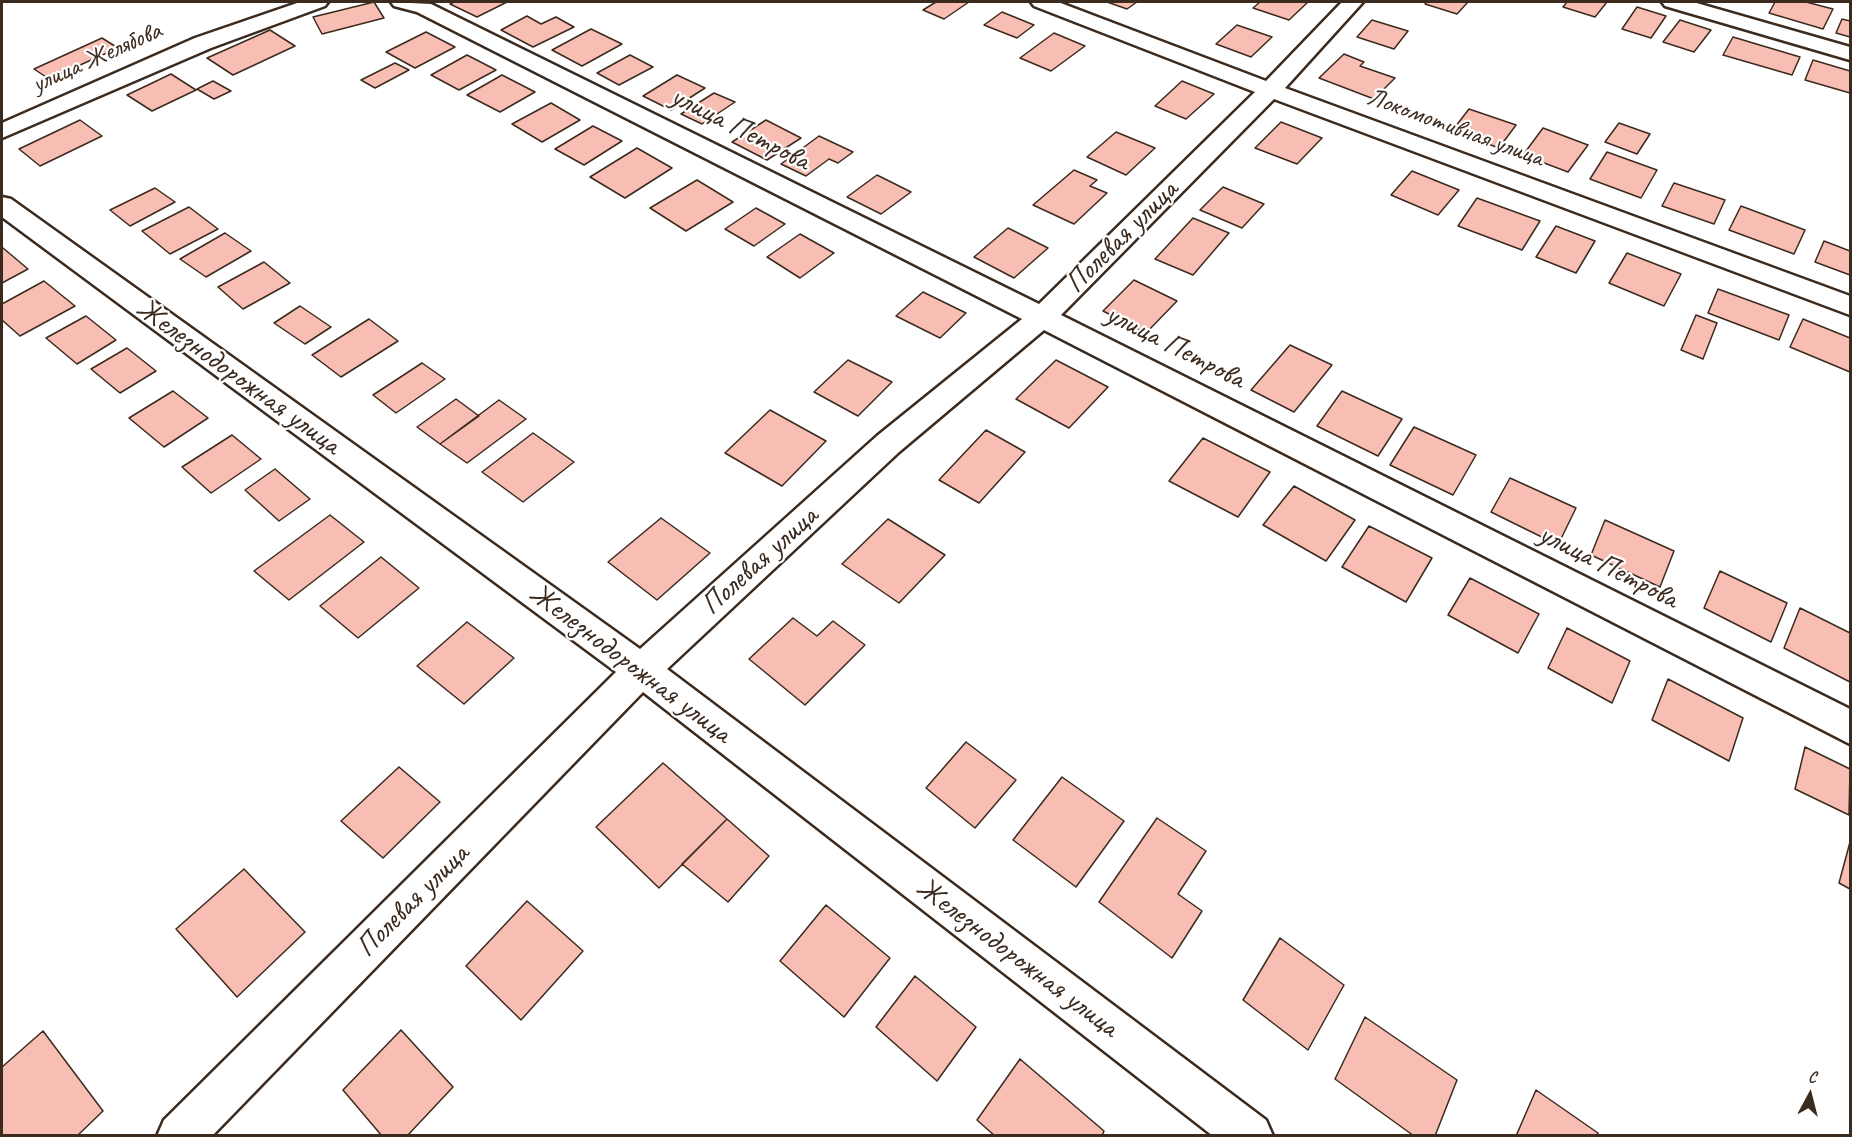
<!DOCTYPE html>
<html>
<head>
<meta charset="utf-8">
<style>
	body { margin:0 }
	#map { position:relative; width:1852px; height:1137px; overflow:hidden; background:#fff; font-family:Caveat,sans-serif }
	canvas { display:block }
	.frame { position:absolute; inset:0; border:3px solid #3b2a1e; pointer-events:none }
	.north { position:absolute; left:1780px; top:1065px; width:60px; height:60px; -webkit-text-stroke:4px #fff; paint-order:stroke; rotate:7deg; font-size:16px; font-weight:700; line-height:24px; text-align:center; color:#3b2a1e }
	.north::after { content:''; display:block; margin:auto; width:21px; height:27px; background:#3b2a1e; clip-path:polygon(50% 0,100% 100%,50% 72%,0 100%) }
</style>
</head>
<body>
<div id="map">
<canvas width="1852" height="1137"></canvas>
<div class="frame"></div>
<div class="north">С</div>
</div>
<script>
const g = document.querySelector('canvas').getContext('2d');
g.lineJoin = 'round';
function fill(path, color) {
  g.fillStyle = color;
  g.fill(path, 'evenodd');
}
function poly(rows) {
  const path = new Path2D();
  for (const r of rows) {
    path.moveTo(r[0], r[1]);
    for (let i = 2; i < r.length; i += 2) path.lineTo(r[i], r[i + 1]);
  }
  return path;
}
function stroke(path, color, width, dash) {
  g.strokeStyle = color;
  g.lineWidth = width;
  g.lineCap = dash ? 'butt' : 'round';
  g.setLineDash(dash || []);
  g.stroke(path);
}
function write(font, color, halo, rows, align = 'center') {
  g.font = font + ' Caveat,sans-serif';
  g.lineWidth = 4.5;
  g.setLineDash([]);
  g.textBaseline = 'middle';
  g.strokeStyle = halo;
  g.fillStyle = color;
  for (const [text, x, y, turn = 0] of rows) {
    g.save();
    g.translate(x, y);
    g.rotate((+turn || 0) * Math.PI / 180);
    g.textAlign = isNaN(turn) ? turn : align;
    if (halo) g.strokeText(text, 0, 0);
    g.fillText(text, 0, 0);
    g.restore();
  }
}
const building = poly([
	[374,2,384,18,322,34,313,17,374,2],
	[454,2,507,2,477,17,450,4,454,2],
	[936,2,969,2,944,19,923,10,936,2],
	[1107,2,1137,2,1127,9,1107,2],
	[1260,2,1308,2,1289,20,1253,8,1260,2],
	[1427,2,1468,2,1457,14,1425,4,1427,2],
	[1567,2,1607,2,1595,17,1563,7,1567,2],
	[1775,2,1806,2,1833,9,1823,29,1769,13,1775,2],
	[1637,7,1666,16,1651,38,1622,29,1637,7],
	[1002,12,1034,25,1017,38,984,25,1002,12],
	[527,16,541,24,556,17,574,27,533,47,501,30,527,16],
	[1842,19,1850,21,1850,37,1836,33,1842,19],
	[1372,20,1408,31,1394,49,1357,37,1372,20],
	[1680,20,1711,30,1694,52,1663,42,1680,20],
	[1237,25,1272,37,1251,57,1216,44,1237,25],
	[591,29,622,44,582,66,552,50,591,29],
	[270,30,295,46,233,75,207,58,270,30],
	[426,32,455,47,415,68,386,52,426,32],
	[1054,33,1085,46,1051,71,1020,58,1054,33],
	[1733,37,1800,57,1792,75,1723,55,1733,37],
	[102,38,118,48,49,79,34,69,102,38],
	[1344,54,1364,62,1360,66,1395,78,1374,99,1319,78,1344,54],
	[467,55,496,70,459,90,431,75,467,55],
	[630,55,653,67,619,85,597,73,630,55],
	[1813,60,1850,71,1850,93,1805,80,1813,60],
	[395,63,409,70,375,88,361,80,395,63],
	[171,74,196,90,152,111,127,95,171,74],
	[502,75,535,92,500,112,467,95,502,75],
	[677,75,705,88,671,110,643,96,677,75],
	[213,81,231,91,214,99,197,89,213,81],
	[1182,81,1214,94,1186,119,1155,106,1182,81],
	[714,93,735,102,702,124,681,114,714,93],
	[551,103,580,120,542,142,512,124,551,103],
	[1469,109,1516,125,1499,148,1452,131,1469,109],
	[80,120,102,136,40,166,19,149,80,120],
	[766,120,801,138,767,160,732,142,766,120],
	[1281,122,1322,138,1297,164,1255,148,1281,122],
	[1619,123,1650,134,1637,154,1605,142,1619,123],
	[593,126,622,141,584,165,555,149,593,126],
	[1543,128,1588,145,1568,172,1523,155,1543,128],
	[1116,132,1155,148,1126,175,1087,157,1116,132],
	[819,136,853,152,838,163,829,159,806,176,781,164,819,136],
	[637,148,672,168,625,198,590,177,637,148],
	[1607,152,1657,170,1641,198,1590,179,1607,152],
	[1074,170,1097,180,1090,186,1107,193,1074,224,1033,205,1074,170],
	[1412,171,1459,190,1438,215,1391,195,1412,171],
	[877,175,911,192,881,214,847,197,877,175],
	[697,180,733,202,686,231,650,208,697,180],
	[1674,183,1725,200,1714,224,1662,206,1674,183],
	[1223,187,1264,204,1242,228,1200,210,1223,187],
	[155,188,175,202,130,226,110,210,155,188],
	[1477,198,1540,221,1522,250,1458,226,1477,198],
	[1741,206,1805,230,1794,254,1729,230,1741,206],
	[189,207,218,229,170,254,142,231,189,207],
	[756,208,785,224,754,246,725,229,756,208],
	[1193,218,1229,233,1193,275,1155,259,1193,218],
	[1556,226,1595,241,1576,273,1536,257,1556,226],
	[1008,228,1048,248,1014,278,974,257,1008,228],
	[225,233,251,251,206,277,180,259,225,233],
	[800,234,834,253,800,278,767,257,800,234],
	[1824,241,1850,251,1850,275,1815,262,1824,241],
	[3,248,28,269,2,283,2,249,3,248],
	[1627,253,1681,274,1664,306,1609,283,1627,253],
	[264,262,290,283,243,309,218,287,264,262],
	[1134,280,1177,301,1146,333,1103,311,1134,280],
	[44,281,75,306,20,336,2,320,2,304,44,281],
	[1718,289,1789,315,1779,340,1708,313,1718,289],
	[923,292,966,313,940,338,896,316,923,292],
	[300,306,331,327,305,344,274,323,300,306],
	[1696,315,1717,323,1703,359,1681,350,1696,315],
	[86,316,116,340,77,364,46,338,86,316],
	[369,319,398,341,341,377,312,355,369,319],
	[1803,319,1850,338,1850,372,1790,347,1803,319],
	[1290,345,1332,365,1294,412,1251,390,1290,345],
	[127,348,156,371,120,393,91,369,127,348],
	[848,360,892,382,858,416,814,392,848,360],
	[1056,360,1108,387,1069,428,1016,399,1056,360],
	[422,363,445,379,396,413,373,395,422,363],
	[173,391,208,418,164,447,129,418,173,391],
	[1342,391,1402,419,1378,456,1317,426,1342,391],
	[456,399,479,416,440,444,417,427,456,399],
	[499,400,526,419,467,463,440,444,499,400],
	[770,410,826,441,782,486,725,453,770,410],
	[1414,427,1476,455,1453,495,1390,465,1414,427],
	[986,430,1025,452,979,503,939,480,986,430],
	[533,433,574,462,523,502,482,472,533,433],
	[232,435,261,459,211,493,182,467,232,435],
	[1203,438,1270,472,1238,517,1169,481,1203,438],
	[275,469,310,499,279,521,245,490,275,469],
	[1510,478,1576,508,1558,545,1491,512,1510,478],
	[1294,486,1355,520,1326,561,1263,525,1294,486],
	[330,515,364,542,289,600,254,571,330,515],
	[661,518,710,553,657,600,608,562,661,518],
	[888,519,945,555,899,603,842,564,888,519],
	[1605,520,1674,551,1660,587,1591,555,1605,520],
	[1369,526,1432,558,1406,602,1342,567,1369,526],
	[381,557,419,588,358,638,320,606,381,557],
	[1720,571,1787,603,1771,642,1704,608,1720,571],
	[1470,578,1539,614,1518,653,1448,615,1470,578],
	[1800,608,1850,633,1850,682,1784,648,1800,608],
	[793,618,817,636,833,621,865,645,805,705,749,659,793,618],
	[467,622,514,658,464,704,417,666,467,622],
	[1567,628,1630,661,1612,703,1548,668,1567,628],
	[1668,679,1743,718,1729,761,1652,720,1668,679],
	[966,742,1016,780,975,828,926,788,966,742],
	[1805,747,1850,769,1849,815,1795,789,1805,747],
	[663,763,727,819,659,888,596,827,663,763],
	[399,767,440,802,383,858,341,821,399,767],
	[1062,777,1124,821,1076,887,1013,840,1062,777],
	[1157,818,1206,851,1178,894,1202,911,1172,958,1099,902,1157,818],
	[727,819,769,856,728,902,682,864,727,819],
	[1850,842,1850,889,1839,883,1850,842],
	[244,869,305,932,237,997,176,929,244,869],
	[527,901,583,951,521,1020,466,966,527,901],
	[826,905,890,958,844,1017,780,961,826,905],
	[1280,938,1344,985,1308,1050,1243,1000,1280,938],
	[915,976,976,1027,937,1081,876,1027,915,976],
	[1365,1017,1457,1080,1435,1136,1414,1136,1335,1079,1365,1017],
	[401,1030,453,1087,407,1136,382,1136,343,1090,401,1030],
	[43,1031,103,1111,77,1136,2,1136,2,1067,43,1031],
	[1020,1059,1104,1131,1102,1136,995,1136,977,1120,1020,1059],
	[1536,1090,1598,1133,1597,1136,1516,1136,1536,1090]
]);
const street = poly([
	[300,2,328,2,325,6,211,48,2,138,2,123,195,38,300,2],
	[391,2,431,4,1039,304,1255,92,1034,6,1031,2,1058,2,1266,81,1342,2,1363,2,1285,88,1850,296,1850,315,1274,99,1061,315,1850,709,1850,744,1044,330,899,452,667,669,1266,1120,1273,1136,1213,1136,643,692,212,1136,157,1136,164,1120,616,672,2,217,2,197,11,199,640,649,877,436,1022,319,417,12,394,6,391,2],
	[1662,2,1693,2,1850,47,1850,60,1665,6,1662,2]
]);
const farStreetnames = [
	["улица Желябова",97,58,-24],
	["Локомотивная улица",1455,128,20]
];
const streetNames = [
	["улица Петрова",740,129,27],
	["Полевая улица",1122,237,-45],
	["улица Петрова",1175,347,27],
	["Железнодорожная улица",238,377,36],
	["Полевая улица",760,561,-42],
	["улица Петрова",1608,567,27],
	["Железнодорожная улица",630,664,37],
	["Полевая улица",413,901,-45],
	["Железнодорожная улица",1017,958,37]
];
fill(building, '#f9beb3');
stroke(building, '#3b2a1e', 1.5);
stroke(street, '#3b2a1e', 5);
fill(street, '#fff');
write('26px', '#3b2a1e', '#fff', farStreetnames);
write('30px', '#3b2a1e', '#fff', streetNames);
</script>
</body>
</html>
